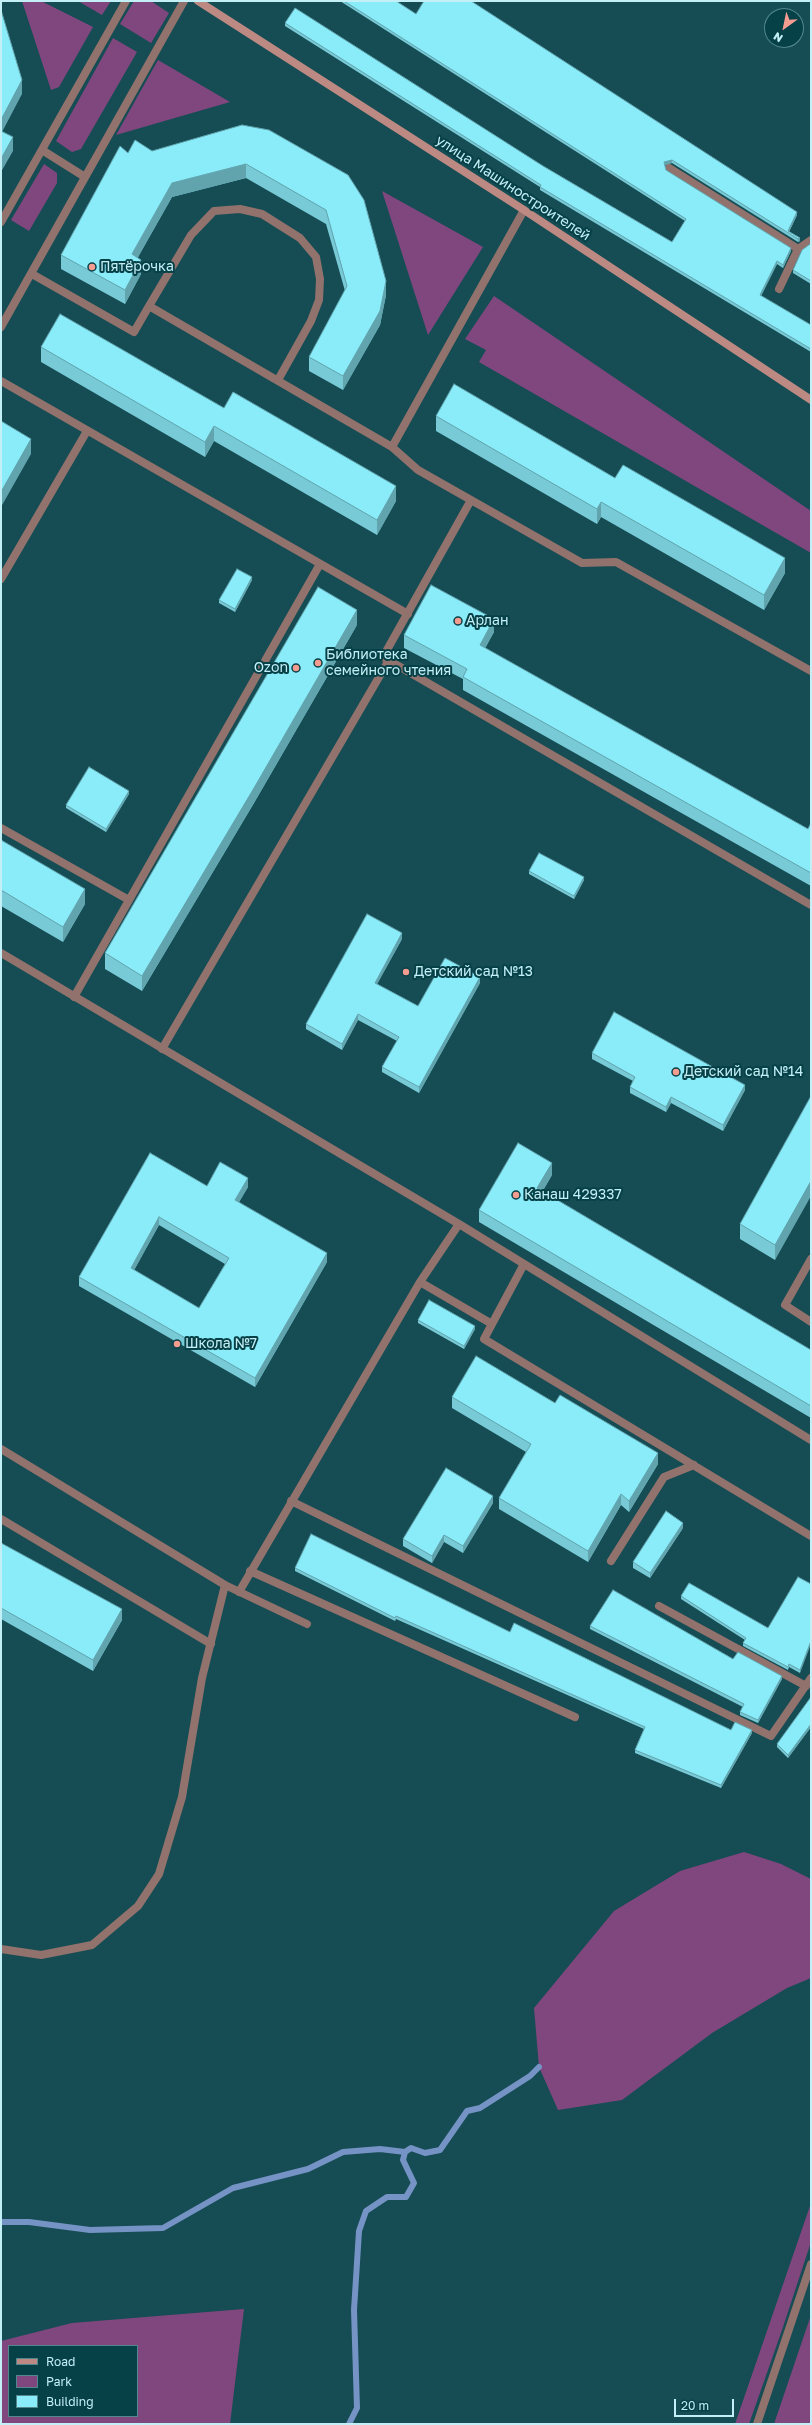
<!DOCTYPE html>
<html>
<head>
<meta charset="utf-8">
<style>
	body { margin:0 }
	#map { position:relative; width:812px; height:2425px; overflow:hidden; background:#164c53; font-family:"Golos Text",sans-serif }
	canvas { display:block }
	.frame { position:absolute; inset:0; border:2px solid #c3eff6; pointer-events:none }
	.legend { position:absolute; left:8px; top:2345px; width:130px; height:72px; box-sizing:border-box; background:#074148; border:1px solid #52878e; margin:0; padding:5px 7px; list-style:none; font-size:12px; color:#c3eff6 }
	.legend li { display:flex; align-items:center; gap:8px; height:20px }
	.legend b { width:20px; border:1px solid #52878e }
	.north { position:absolute; left:764px; top:8px; width:40px; height:40px; box-sizing:border-box; background:#074148; border:1px solid #52878e; border-radius:50%; rotate:213deg; font-size:11px; font-weight:700; line-height:16px; text-align:center; color:#c3eff6 }
	.north::after { content:''; display:block; margin:auto; width:14px; height:18px; background:#f59c90; clip-path:polygon(50% 0,100% 100%,50% 72%,0 100%) }
	.scale { position:absolute; left:674px; top:2399px; width:60px; height:18px; box-sizing:border-box; border:2px solid #c3eff6; border-top:0; padding-left:5px; font-size:12px; line-height:14px; white-space:nowrap; color:#c3eff6; -webkit-text-stroke:3px #074148; paint-order:stroke }
</style>
</head>
<body>
<div id="map">
<canvas width="812" height="2425"></canvas>
<div class="frame"></div>
<ul class="legend">
<li><b style="height:5px;background:#bd8a83"></b>Road</li>
<li><b style="height:11px;background:#80477e"></b>Park</li>
<li><b style="height:11px;background:#8aebf9"></b>Building</li>
</ul>
<div class="north">N</div>
<div class="scale">20 m</div>
</div>
<script>
const g = document.querySelector('canvas').getContext('2d');
g.lineJoin = 'round';
function fill(path, color) {
  g.fillStyle = color;
  g.fill(path, 'evenodd');
}
function poly(rows) {
  const path = new Path2D();
  for (const r of rows) {
    path.moveTo(r[0], r[1]);
    for (let i = 2; i < r.length; i += 2) path.lineTo(r[i], r[i + 1]);
  }
  return path;
}
function stroke(path, color, width, dash) {
  g.strokeStyle = color;
  g.lineWidth = width;
  g.lineCap = dash ? 'butt' : 'round';
  g.setLineDash(dash || []);
  g.stroke(path);
}
function write(font, color, halo, rows, align = 'center') {
  g.font = font + ' "Golos Text",sans-serif';
  g.lineWidth = 4;
  g.setLineDash([]);
  g.textBaseline = 'middle';
  g.strokeStyle = halo;
  g.fillStyle = color;
  for (const [text, x, y, turn = 0] of rows) {
    g.save();
    g.translate(x, y);
    g.rotate((+turn || 0) * Math.PI / 180);
    g.textAlign = isNaN(turn) ? turn : align;
    if (halo) g.strokeText(text, 0, 0);
    g.fillText(text, 0, 0);
    g.restore();
  }
}
const green = poly([
	[22,1,41,1,93,27,59,87,51,90],
	[78,1,111,1,102,15],
	[134,1,151,1,169,13,151,43,120,24],
	[113,38,137,52,81,149,72,152,56,141],
	[158,60,230,102,116,135],
	[44,164,57,173,57,183,29,231,11,220],
	[382,191,483,247,428,335],
	[494,296,811,511,811,553,479,362,486,350,465,339],
	[744,1852,781,1864,811,1879,811,1978,787,1988,712,2033,622,2100,558,2110,539,2067,534,2008,614,1911,680,1871],
	[811,2203,811,2242,782,2330,749,2424,735,2424],
	[244,2309,230,2424,1,2424,1,2341,72,2323],
	[9,2346,137,2346,137,2416,9,2416],
	[811,2315,811,2424,774,2424]
]);
const stream = poly([
	[1,2222,29,2222,90,2230,163,2228,233,2188,308,2169,343,2152,380,2149,405,2152,411,2148,425,2153,440,2150,467,2111,480,2108,530,2076,539,2067],
	[349,2424,357,2408,354,2310,359,2231,366,2211,387,2197,406,2197,414,2183,403,2160,405,2152]
]);
const lane = poly([
	[42,150,85,177],
	[669,168,798,249],
	[524,210,392,447,418,470,471,500,383,657,811,905],
	[1,222,126,1],
	[32,274,134,332,149,306,392,447],
	[779,289,798,249,811,240],
	[149,306,191,235,214,211,240,209,262,214,300,238,316,257,320,279,319,300,311,321,278,380],
	[1,327,184,1],
	[1,381,408,614],
	[471,500,582,563,616,562,811,671],
	[1,579,87,431],
	[1,828,129,900],
	[1,953,459,1224,811,1440],
	[74,997,320,564],
	[162,1049,389,660],
	[811,1259,785,1305,811,1322],
	[524,1264,484,1339,811,1536],
	[420,1282,459,1224],
	[291,1501,771,1736,811,1678],
	[1,1519,211,1644],
	[611,1561,664,1477,694,1465],
	[250,1571,575,1717],
	[239,1592,420,1282,492,1324],
	[659,1606,806,1686]
]);
const street = poly([
	[1,1449,225,1585,307,1624],
	[1,1949,41,1955,92,1945,138,1906,159,1874,182,1797,202,1678,225,1585],
	[757,2424,811,2264]
]);
const secondary = poly([
	[198,1,524,210,811,400]
]);
const wall = poly([
	[340,1,396,1,416,14,797,215,789,232,800,241,798,242,672,163,665,165,666,170,791,251,783,268,777,264,761,296,811,325,811,352,540,190,540,187,285,26,285,23,543,166,672,242,685,221],
	[152,151,348,175,386,295,380,325,343,390,309,371,309,357,345,291,326,224,246,178,172,197,138,257,141,274,125,304,61,269,61,255,128,153],
	[811,244,811,284,793,273,793,270],
	[41,347,224,408,396,501,377,535,214,441,205,457,41,362],
	[436,416,615,478,785,573,764,610,601,517,597,524,436,431],
	[252,580,235,612,219,603,219,600],
	[357,625,254,803,142,991,105,969,105,953],
	[494,632,485,648,808,829,811,823,811,886,463,690,463,679,404,648,404,635],
	[129,794,106,832,66,808,66,805],
	[1,840,85,904,63,942,1,906],
	[529,871,584,880,574,899,529,874],
	[402,939,377,984,418,1006,480,983,419,1093,382,1072,382,1067,397,1041,358,1020,342,1050,306,1029,306,1024],
	[592,1053,745,1090,723,1131,671,1103,666,1112,630,1093,630,1087,633,1081,592,1059],
	[811,1096,775,1260,740,1239,740,1224],
	[150,1153,207,1186,248,1187,239,1202,327,1262,255,1387,79,1286,79,1277],
	[159,1225,225,1264,199,1308,134,1270],
	[552,1175,542,1192,811,1350,811,1418,479,1222,479,1210],
	[418,1320,475,1329,464,1349,418,1323],
	[452,1397,555,1403,658,1464,629,1512,621,1505,588,1562,499,1509,499,1498,526,1452,452,1408],
	[493,1503,463,1553,444,1542,432,1563,403,1546,403,1539],
	[683,1528,650,1578,633,1568,633,1562],
	[1,1543,122,1620,93,1671,1,1619],
	[295,1568,510,1632,731,1730,752,1733,721,1788,635,1753,635,1750,644,1729,396,1619,395,1621,295,1571],
	[811,1584,800,1673,789,1667,788,1670,743,1646,743,1643,745,1640,681,1599,681,1596,768,1628],
	[590,1626,782,1679,758,1723,740,1715,740,1712,743,1707,590,1629],
	[811,1697,811,1727,788,1758,777,1747,777,1744]
]);
const shadedWall = poly([
	[22,80,22,94,1,134,1,120],
	[13,137,13,151,1,172,1,159],
	[672,160,672,163,664,165,664,162],
	[246,164,246,178,172,197,132,268,132,254,172,183],
	[797,212,797,215,788,234,788,231],
	[800,238,800,241,798,242,798,239],
	[791,248,791,251,783,268,783,265],
	[141,260,141,274,125,304,125,290],
	[777,261,777,264,760,298,760,295],
	[386,281,386,295,380,325,343,390,343,376],
	[214,426,214,441,205,457,205,442],
	[31,439,31,454,1,507,1,492],
	[396,486,396,501,377,535,377,520],
	[601,502,601,517,597,524,597,509],
	[785,558,785,573,764,610,764,595],
	[252,577,252,580,235,612,235,609],
	[357,610,357,625,254,803,142,991,142,976],
	[494,619,494,632,480,658,480,645],
	[129,791,129,794,106,832,106,829],
	[584,877,584,880,574,899,574,896],
	[85,889,85,904,63,942,63,927],
	[402,933,402,939,375,988,375,983],
	[480,977,480,983,419,1093,419,1087],
	[358,1014,358,1020,342,1050,342,1044],
	[745,1085,745,1090,723,1131,723,1125],
	[671,1097,671,1103,666,1112,666,1107],
	[552,1163,552,1175,537,1201,537,1188],
	[248,1178,248,1187,235,1209,235,1200],
	[811,1181,811,1196,775,1260,775,1245],
	[159,1217,159,1225,131,1276,131,1268],
	[327,1253,327,1262,255,1387,255,1378],
	[475,1326,475,1329,464,1349,464,1346],
	[658,1453,658,1464,629,1512,629,1501],
	[621,1494,621,1505,588,1562,588,1551],
	[493,1496,493,1503,463,1553,463,1546],
	[683,1523,683,1528,650,1578,650,1573],
	[444,1535,444,1542,432,1563,432,1556],
	[122,1609,122,1620,93,1671,93,1660],
	[811,1641,811,1644,800,1673,800,1670],
	[782,1676,782,1679,758,1723,758,1720],
	[811,1724,811,1727,788,1758,788,1755],
	[752,1730,752,1733,721,1788,721,1785]
]);
const building = poly([
	[344,1,396,1,416,14,424,1,471,1,797,212,788,231,800,238,798,239,672,160,664,162,666,170,791,248,783,265,777,261,760,295,811,325,811,349,540,187,541,185,285,23,295,8,543,166,672,242,686,219,344,1],
	[1,10,22,80,1,120,1,10],
	[242,125,269,130,348,175,364,200,386,281,380,311,343,376,309,357,347,286,326,210,246,164,172,183,132,254,141,260,125,290,61,255,120,146,128,153,135,140,152,151,242,125],
	[1,131,13,137,1,159,1,131],
	[810,244,811,244,811,281,793,270,802,250,810,244],
	[60,314,224,408,233,392,396,486,377,520,214,426,205,442,41,347,60,314],
	[454,384,615,478,623,465,785,558,764,595,601,502,597,509,436,416,454,384],
	[1,421,31,439,1,492,1,421],
	[237,569,252,577,235,609,219,600,237,569],
	[431,585,494,619,480,645,808,829,811,823,811,873,463,677,467,669,404,635,431,585],
	[318,587,357,610,254,788,142,976,105,953,318,587],
	[89,767,129,791,106,829,66,805,89,767],
	[1,840,85,889,63,927,1,890,1,840],
	[539,853,584,877,574,896,529,871,539,853],
	[367,914,402,933,375,983,418,1006,445,958,480,977,419,1087,382,1067,399,1037,358,1014,342,1044,306,1024,367,914],
	[614,1012,745,1085,723,1125,671,1097,666,1107,630,1087,635,1077,592,1053,614,1012],
	[811,1096,811,1181,775,1245,740,1224,811,1096],
	[518,1143,552,1163,537,1188,811,1350,811,1406,479,1210,518,1143],
	[150,1153,207,1186,220,1162,248,1178,235,1200,327,1253,255,1378,79,1277,150,1153],
	[159,1217,229,1258,199,1308,131,1268,159,1217],
	[429,1300,475,1326,464,1346,418,1320,429,1300],
	[476,1356,555,1403,560,1395,658,1453,629,1501,621,1494,588,1551,499,1498,531,1444,452,1397,476,1356],
	[446,1468,493,1496,463,1546,444,1535,432,1556,403,1539,446,1468],
	[666,1511,683,1523,650,1573,633,1562,666,1511],
	[311,1534,510,1632,514,1623,731,1730,735,1722,752,1730,721,1785,635,1750,645,1727,396,1616,395,1618,295,1568,311,1534],
	[1,1543,122,1609,93,1660,1,1608,1,1543],
	[798,1577,811,1584,811,1641,800,1670,789,1664,788,1667,743,1643,746,1638,681,1596,689,1583,768,1628,798,1577],
	[613,1590,733,1659,738,1652,782,1676,758,1720,740,1712,744,1704,590,1626,613,1590],
	[811,1697,811,1724,788,1755,777,1744,811,1697]
]);
const markers = [
	[92,267,4,"#f59c90"],
	[458,621,4,"#f59c90"],
	[318,663,4,"#f59c90"],
	[296,668,4,"#f59c90"],
	[406,972,4,"#f59c90"],
	[676,1072,4,"#f59c90"],
	[516,1195,4,"#f59c90"],
	[177,1344,4,"#f59c90"]
];
const streetNames = [
	["улица Машиностроителей",513,188,33]
];
const poiNames = [
	["Пятёрочка",100,267],
	["Арлан",466,621],
	["Библиотека",326,655],
	["семейного чтения",326,671],
	["Ozon",288,668,"right"],
	["Детский сад №13",414,972],
	["Детский сад №14",684,1072],
	["Канаш 429337",524,1195],
	["Школа №7",185,1344]
];
fill(green, '#80477e');
stroke(stream, '#7593c5', 6);
stroke(lane, '#92726d', 8);
stroke(street, '#92726d', 8);
stroke(secondary, '#bd8a83', 8);
fill(wall, '#77cad6');
fill(shadedWall, '#61a4ae');
fill(building, '#8aebf9');
stroke(building, '#61a4ae', 1);
for (const [x, y, r, color] of markers) {
  const dot = new Path2D();
  dot.arc(x, y, r, 0, 2 * Math.PI);
  g.fillStyle = color;
  g.fill(dot);
  stroke(dot, '#074148', 1.5);
}
write('14px', '#c3eff6', '#074148', streetNames);
write('14px', '#c3eff6', '#074148', poiNames, 'left');
</script>
</body>
</html>
